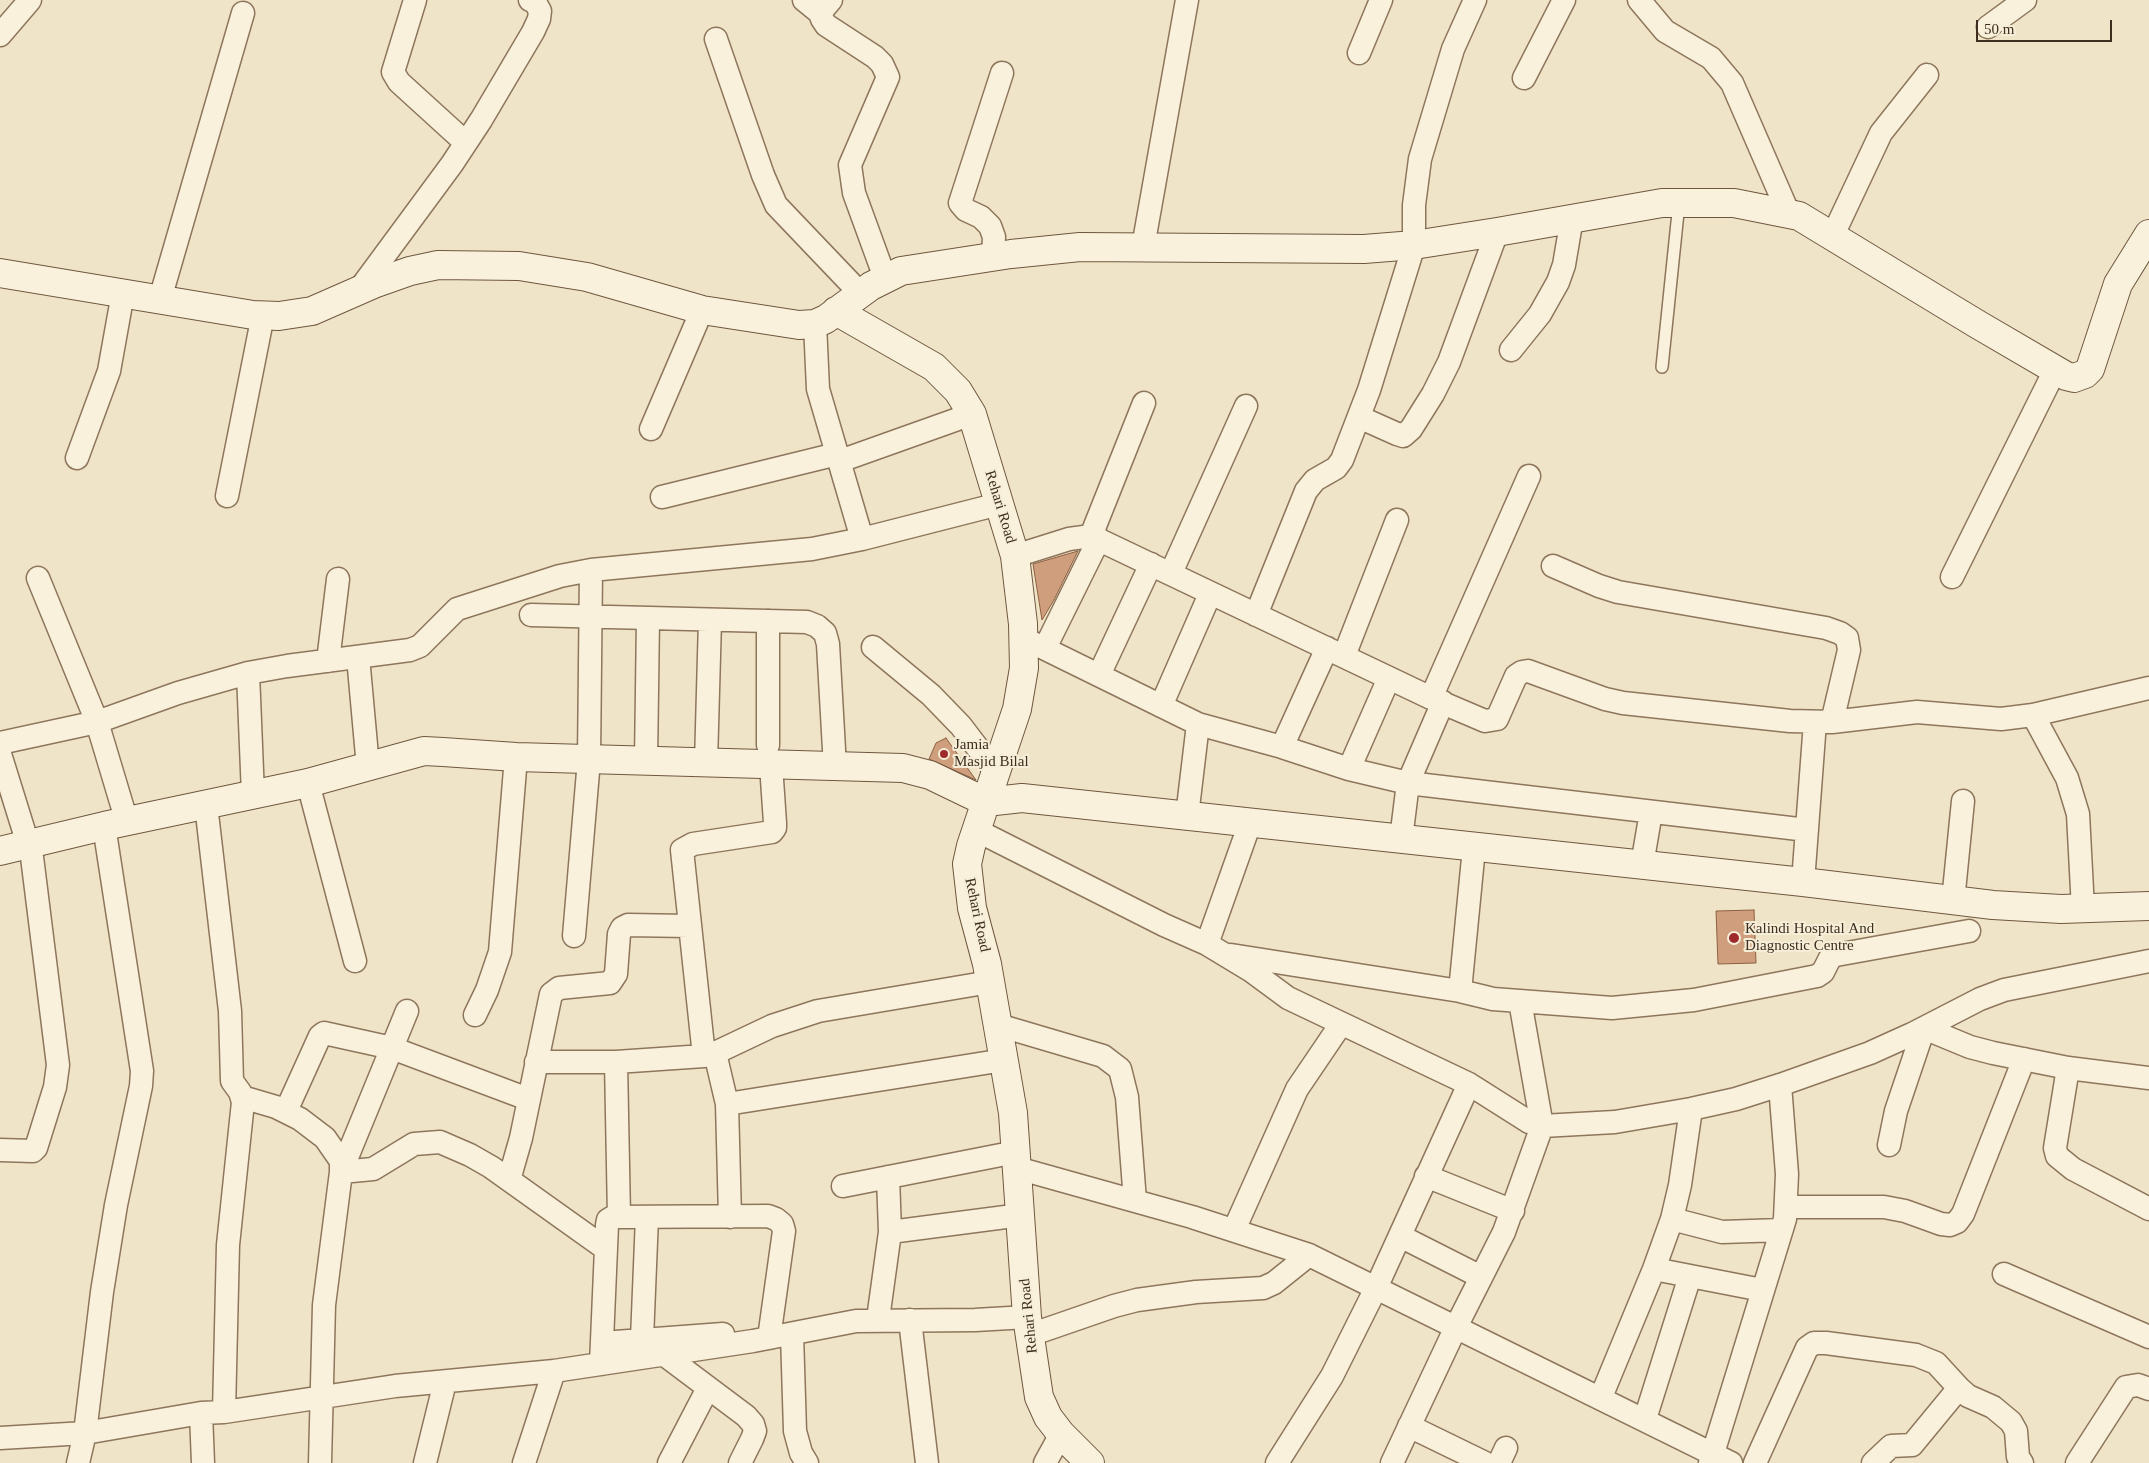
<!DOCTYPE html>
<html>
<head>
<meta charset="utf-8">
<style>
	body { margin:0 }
	#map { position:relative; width:2149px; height:1463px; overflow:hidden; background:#f0e4c8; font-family:"Times New Roman",serif }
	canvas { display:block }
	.scale { position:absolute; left:1976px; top:20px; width:136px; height:22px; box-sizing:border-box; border:2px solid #3d2e20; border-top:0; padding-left:6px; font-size:15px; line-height:18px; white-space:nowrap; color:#3d2e20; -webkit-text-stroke:4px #f7eed8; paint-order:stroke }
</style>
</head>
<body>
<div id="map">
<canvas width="2149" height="1463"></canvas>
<div class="scale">50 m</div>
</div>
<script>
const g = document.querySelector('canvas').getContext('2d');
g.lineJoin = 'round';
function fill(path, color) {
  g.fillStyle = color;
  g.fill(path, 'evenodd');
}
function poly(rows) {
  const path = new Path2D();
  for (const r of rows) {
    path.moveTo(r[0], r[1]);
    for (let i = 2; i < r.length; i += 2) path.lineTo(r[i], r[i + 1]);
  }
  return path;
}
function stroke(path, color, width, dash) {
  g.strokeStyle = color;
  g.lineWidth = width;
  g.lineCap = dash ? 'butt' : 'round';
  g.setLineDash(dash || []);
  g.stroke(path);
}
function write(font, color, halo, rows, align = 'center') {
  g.font = font + ' "Times New Roman",serif';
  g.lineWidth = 4;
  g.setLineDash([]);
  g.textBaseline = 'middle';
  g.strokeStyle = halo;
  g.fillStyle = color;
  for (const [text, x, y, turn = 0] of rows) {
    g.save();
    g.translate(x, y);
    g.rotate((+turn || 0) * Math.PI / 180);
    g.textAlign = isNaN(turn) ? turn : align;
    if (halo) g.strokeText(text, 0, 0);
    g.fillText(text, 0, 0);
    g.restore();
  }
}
const building = poly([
	[1078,551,1054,600,1042,620,1033,564,1078,551],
	[946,738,976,780,929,759,936,743,946,738],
	[1754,910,1756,963,1718,964,1716,911,1754,910]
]);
const lane = poly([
	[1662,367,1679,203]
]);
const street = poly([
	[415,0,393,72,399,82,466,143],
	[804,0,820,13],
	[831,0,820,13,822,19,826,25,875,57,882,64,888,77,850,165,854,193,885,278],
	[1639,0,1665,31,1711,58,1732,83,1788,212],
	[1988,27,2025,0],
	[0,35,30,0],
	[716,39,763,175,776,205,860,293],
	[1359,53,1381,0],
	[1524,78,1564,0],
	[1833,235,1881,133,1927,75],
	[1143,247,1187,0],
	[993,256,994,237,990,226,981,217,966,210,960,203,1002,73],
	[359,290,452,164,481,120,533,32,539,19,540,11,535,2,530,0],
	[160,299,243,13],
	[815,324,818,389,862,539],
	[1511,350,1540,314,1558,282,1564,265,1572,218],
	[1359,417,1397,434,1403,436,1411,429,1433,394,1449,362,1497,232],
	[651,429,702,310],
	[77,458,109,371,123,293],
	[840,461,972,414],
	[227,496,263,315],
	[662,497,837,454],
	[1091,536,1144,403],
	[1015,556,1069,539,1091,536,1431,698,1485,721,1497,719,1516,676,1522,672,1528,671,1605,699,1623,703,1790,721,1832,722,1917,712,2001,719,2033,715,2149,688],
	[1553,566,1599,586,1618,592,1826,628,1840,633,1847,638,1849,650,1832,722],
	[1171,573,1246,406],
	[1952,577,2055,370],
	[38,578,97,722,127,822],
	[531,615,807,622,817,626,825,633,828,644,835,767],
	[1256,615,1306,491,1315,480,1336,468,1342,460,1369,390,1414,245,1414,205,1420,159,1453,49,1475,0],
	[768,621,768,745],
	[1023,638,1198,724,1282,747,1349,769,1408,783,1807,830],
	[873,647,931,695,961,726,996,772],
	[1045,648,1099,539],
	[1344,656,1397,520],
	[358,657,368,767],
	[328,661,338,579],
	[248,673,253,795],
	[1099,675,1151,564],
	[1431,698,1529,476],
	[1161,706,1210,594],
	[2033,715,2067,778,2078,814,2083,909],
	[0,743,97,722,178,693,248,673,287,666,410,650,420,646,457,609,560,576,591,570,812,549,862,539,999,504],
	[1282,747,1327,648],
	[0,754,32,857,58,1065,55,1087,36,1148,33,1151,0,1150],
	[646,761,648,618],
	[706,763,710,620],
	[1349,769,1389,678],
	[308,783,355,961],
	[206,805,230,1011,232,1081,240,1092,243,1102,228,1245,224,1412],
	[1187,816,1198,724],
	[976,830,1164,925,1207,944,1250,970,1288,998,1469,1084,1529,1122,1542,1126,1615,1122,1691,1109,1736,1099,1780,1085,1870,1053,1912,1034,1980,999,2004,990,2149,961],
	[1401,839,1408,783,1443,702],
	[1642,865,1651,812],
	[1803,882,1815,722],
	[1953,901,1963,801],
	[574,936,589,760,591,570],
	[1207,944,1250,823],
	[1231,955,1460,991,1493,999,1612,1008,1694,1000,1817,976,1823,972,1830,958,1836,955,1969,931],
	[1460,991,1474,848],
	[407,1011,341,1172,373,1169,414,1144,440,1142,470,1155,491,1167,606,1249],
	[475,1015,487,990,500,952,516,757],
	[998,1025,1103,1056,1120,1069,1127,1097,1135,1201],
	[715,1053,727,1104,730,1217],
	[704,1056,682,850,693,844,772,832,775,828,775,823,771,765],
	[536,1062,616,1062,704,1056,715,1053,772,1026,818,1011,990,982],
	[616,1062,619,1217],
	[2068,1068,2055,1148,2057,1156,2073,1169,2149,1209],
	[242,1097,276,1107,300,1119,325,1138,341,1161,341,1172,324,1305,320,1463],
	[727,1104,1004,1060],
	[286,1111,320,1036,324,1033,392,1048,528,1099],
	[1889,1145,1896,1111,1924,1028,1970,1047,1993,1053,2068,1068,2149,1078],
	[1017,1168,1192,1217,1309,1255,1731,1463],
	[1426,1176,1513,1211],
	[509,1180,521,1138,551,994,559,988,610,983,616,974,619,934,622,928,628,925,689,926],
	[843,1186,1016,1152],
	[1787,1207,1884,1207,1905,1211,1941,1224,1950,1225,1957,1222,1963,1214,2024,1059],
	[1672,1219,1722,1232,1781,1230],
	[1234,1230,1297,1089,1341,1024],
	[890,1232,1021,1215],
	[1400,1236,1481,1277],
	[1654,1269,1762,1290],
	[2004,1274,2149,1337],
	[878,1319,890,1232,888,1177],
	[910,1320,927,1463],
	[792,1334,795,1431,801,1453,807,1463],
	[1030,1335,1114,1306,1137,1300,1196,1292,1263,1288,1274,1283,1309,1255],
	[642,1339,647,1217],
	[602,1343,723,1334],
	[666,1356,746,1416,753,1424,755,1431,752,1439,740,1463],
	[601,1364,607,1225,608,1220,613,1217,768,1216,776,1219,782,1224,784,1231,769,1338],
	[1601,1397,1654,1269,1672,1219,1680,1185,1691,1109],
	[201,1413,203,1463],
	[1645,1419,1690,1276],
	[1409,1426,1485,1463],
	[0,1438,85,1433,201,1413,224,1412,395,1386,554,1371,753,1341,856,1321,975,1320,1027,1317],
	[78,1463,85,1433,102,1292,116,1205,141,1086,142,1071,104,826],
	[425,1463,445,1382],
	[524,1463,554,1371],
	[669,1463,708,1388],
	[1045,1463,1061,1434],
	[1277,1463,1332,1376,1376,1288,1469,1084],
	[1392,1463,1456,1327,1504,1232,1542,1126,1520,1001],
	[1499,1463,1506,1448],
	[1710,1463,1785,1219,1787,1174,1780,1085],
	[1755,1463,1807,1348,1814,1343,1826,1343,1916,1355,1936,1363,1959,1388,1968,1396,1993,1407,2011,1422,2016,1431,2018,1457,2022,1463],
	[1873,1463,1891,1446,1912,1445,1959,1388],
	[2077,1463,2126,1387,2138,1385,2149,1389]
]);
const secondary = poly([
	[0,273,253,315,279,316,312,311,376,283,410,271,438,265,519,266,587,277,702,310,799,325,815,324,826,319,871,286,901,271,1011,254,1080,247,1364,249,1414,245,1497,232,1662,203,1734,203,1799,216,1977,324,2066,376,2074,378,2085,374,2090,369,2118,284,2149,234],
	[836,311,934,367,958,391,972,414,1015,556,1023,624,1024,668,1017,709,971,846,967,864,972,908,987,964,1013,1113,1027,1317,1039,1397,1048,1417,1061,1434,1090,1463],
	[0,851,104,826,308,783,424,751,443,752,516,757,903,768,930,775,986,802,1022,798,1803,882,1993,905,2061,909,2149,906]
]);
const markers = [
	[944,754,5,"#9e2a2b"],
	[1734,938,6,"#9e2a2b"]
];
const streetNames = [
	["Rehari Road",1000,507,73],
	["Rehari Road",977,915,78],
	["Rehari Road",1029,1316,-96]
];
const poiNames = [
	["Jamia",954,745],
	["Masjid Bilal",954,762],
	["Kalindi Hospital And",1745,929],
	["Diagnostic Centre",1745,946]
];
fill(building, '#cf9f7d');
stroke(building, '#8d5f41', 1);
stroke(lane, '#8d765c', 14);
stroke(street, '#8d765c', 25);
stroke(secondary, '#6f573f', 30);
stroke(lane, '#faf1dc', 11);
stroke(street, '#faf1dc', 22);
stroke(secondary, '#faf1dc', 28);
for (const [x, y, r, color] of markers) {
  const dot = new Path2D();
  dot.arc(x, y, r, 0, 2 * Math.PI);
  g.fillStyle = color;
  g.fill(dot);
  stroke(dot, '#f7eed8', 2);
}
write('15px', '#3d2e20', '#f7eed8', streetNames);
write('15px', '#3d2e20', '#f7eed8', poiNames, 'left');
</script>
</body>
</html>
